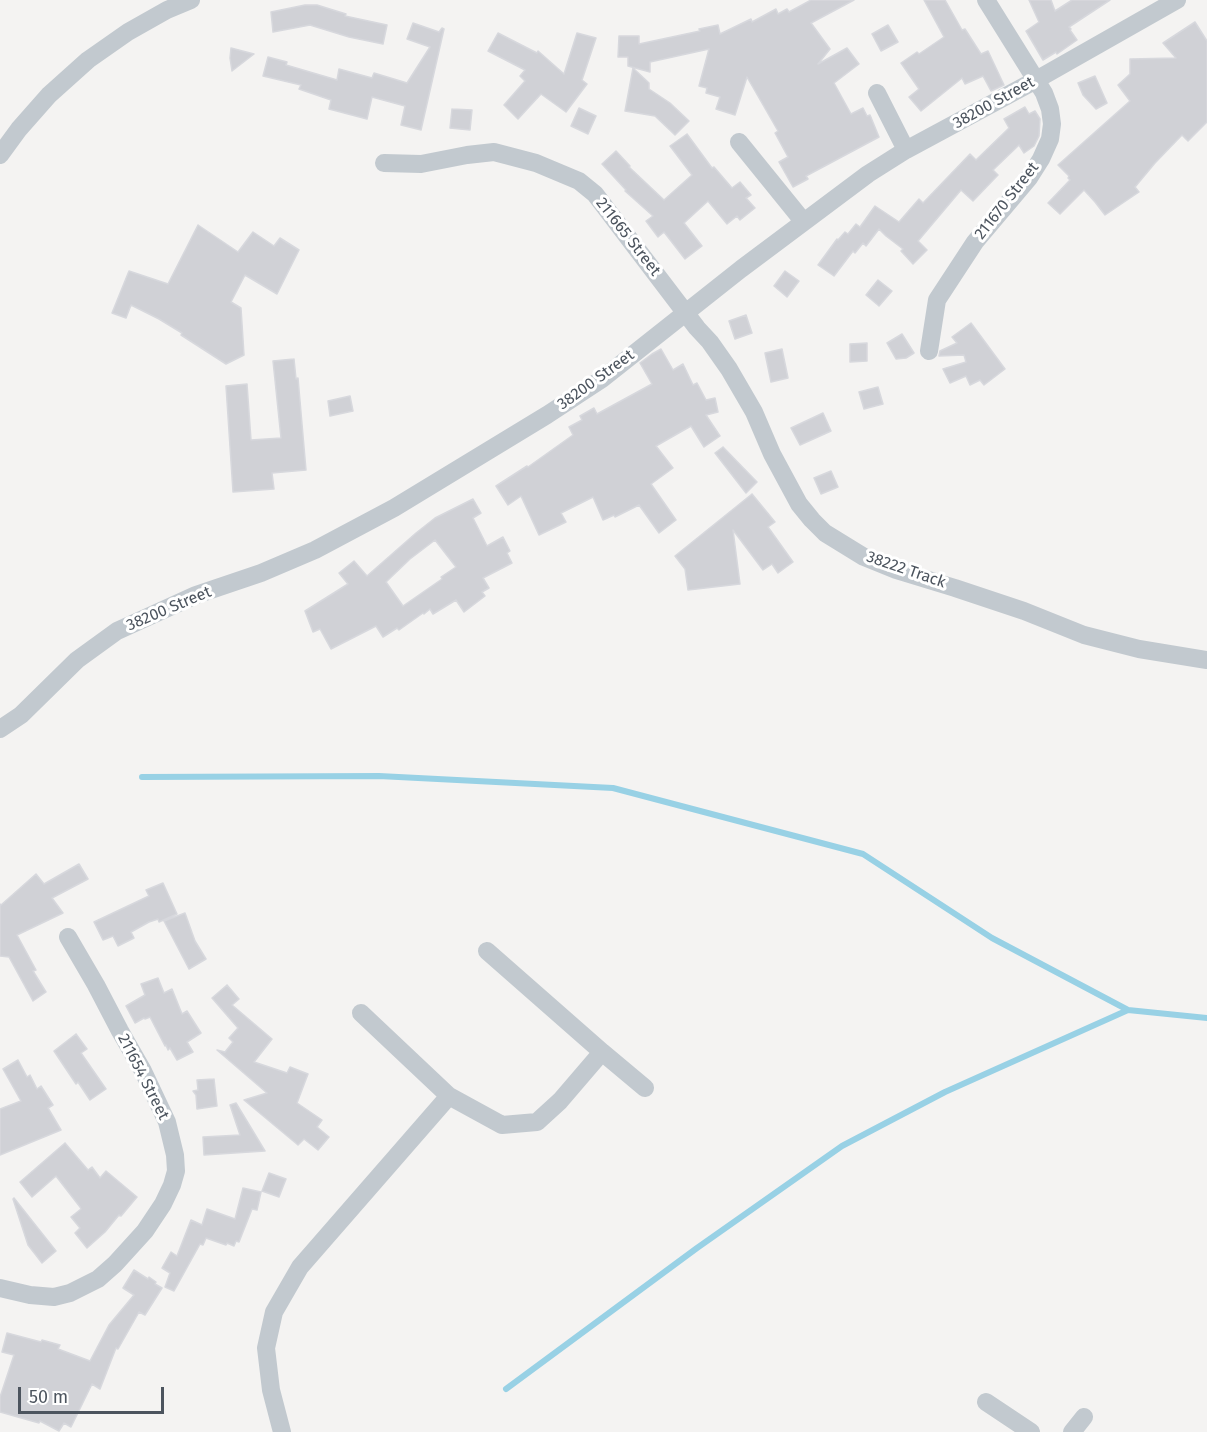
<!DOCTYPE html>
<html>
<head>
<meta charset="utf-8">
<style>
	body { margin:0 }
	#map { position:relative; width:1207px; height:1432px; overflow:hidden; background:#f4f3f2; font-family:"Fira Sans",sans-serif }
	canvas { display:block }
	.scale { position:absolute; left:18px; top:1387px; width:146px; height:27px; box-sizing:border-box; border:3px solid #4c545e; border-top:0; padding-left:8px; font-size:18px; line-height:21px; white-space:nowrap; color:#4c545e; -webkit-text-stroke:4px #fff; paint-order:stroke }
</style>
</head>
<body>
<div id="map">
<canvas width="1207" height="1432"></canvas>
<div class="scale">50 m</div>
</div>
<script>
const g = document.querySelector('canvas').getContext('2d');
g.lineJoin = 'round';
function poly(rows) {
  const path = new Path2D();
  for (const r of rows) {
    path.moveTo(r[0], r[1]);
    for (let i = 2; i < r.length; i += 2) path.lineTo(r[i], r[i + 1]);
  }
  return path;
}
function stroke(path, color, width, dash) {
  g.strokeStyle = color;
  g.lineWidth = width;
  g.lineCap = dash ? 'butt' : 'round';
  g.setLineDash(dash || []);
  g.stroke(path);
}
function fill(path, color) {
  g.fillStyle = color;
  g.fill(path, 'evenodd');
}
function write(font, color, halo, rows, align = 'center') {
  g.font = font + ' "Fira Sans",sans-serif';
  g.lineWidth = 6;
  g.setLineDash([]);
  g.textBaseline = 'middle';
  g.strokeStyle = halo;
  g.fillStyle = color;
  for (const [text, x, y, turn = 0] of rows) {
    g.save();
    g.translate(x, y);
    g.rotate((+turn || 0) * Math.PI / 180);
    g.textAlign = isNaN(turn) ? turn : align;
    if (halo) g.strokeText(text, 0, 0);
    g.fillText(text, 0, 0);
    g.restore();
  }
}
const stream = poly([
	[142,777,379,776,613,788,863,854,992,938,1128,1010,1207,1018],
	[506,1389,697,1248,842,1146,945,1092,1128,1010]
]);
const building = poly([
	[811,0,854,0,811,23,830,49,818,64,847,48,859,64,834,83,851,114,863,108,867,116,870,115,879,137,806,176,808,179,793,187,779,162,788,157,775,133,778,131,747,77,735,115,716,109,720,97,706,93,707,88,699,86,709,49,650,62,650,72,628,66,628,57,618,57,619,36,639,36,639,44,700,31,699,29,718,25,720,34,751,19,752,22,776,9,778,14,787,9,789,12,811,0],
	[924,0,945,0,962,30,965,29,981,54,988,51,1004,85,991,91,983,76,965,84,962,78,921,111,909,97,919,89,901,63,917,52,919,54,944,37,924,0],
	[1029,0,1051,0,1055,11,1072,0,1110,0,1069,27,1071,29,1070,30,1077,40,1057,54,1056,52,1043,60,1026,31,1039,22,1029,0],
	[305,5,317,5,346,14,345,16,387,25,383,44,349,37,310,25,273,32,271,12,305,5],
	[1195,22,1207,41,1207,122,1188,141,1182,135,1155,163,1135,187,1139,192,1105,215,1095,202,1084,190,1060,214,1048,203,1070,180,1068,178,1069,176,1058,165,1130,101,1118,85,1130,74,1130,59,1176,58,1163,43,1195,22],
	[413,23,439,32,442,28,444,29,421,130,401,125,405,106,372,97,367,119,329,109,331,100,299,89,301,85,263,76,268,57,287,62,286,65,337,80,339,69,372,78,374,73,407,83,430,47,407,39,413,23],
	[888,25,898,42,881,51,872,34,888,25],
	[498,33,537,53,538,51,564,74,577,33,596,38,582,80,587,84,566,112,541,94,518,119,504,105,525,81,520,76,525,70,488,51,498,33],
	[231,48,254,54,232,71,230,58,231,48],
	[633,68,649,83,649,89,670,103,689,121,675,135,655,116,625,111,633,68],
	[1095,76,1107,103,1096,109,1083,95,1078,83,1095,76],
	[1025,107,1029,114,1035,111,1040,119,1039,136,1034,146,1024,153,1019,145,993,170,998,175,973,201,961,190,918,241,927,250,913,264,901,251,903,249,886,236,879,229,866,246,863,243,855,253,853,251,834,276,818,265,837,239,838,240,845,232,848,234,856,224,860,227,875,206,899,222,919,199,923,203,970,154,976,160,1009,128,1004,119,1025,107],
	[579,108,596,116,588,134,571,126,579,108],
	[452,109,472,110,470,130,450,128,452,109],
	[687,134,712,168,714,167,732,188,740,182,751,195,746,198,755,208,740,220,737,216,727,224,708,201,684,223,702,246,685,259,664,232,658,237,646,221,653,216,625,191,626,190,602,164,616,151,630,166,629,167,664,200,692,175,670,146,687,134],
	[198,225,238,252,253,232,274,246,280,238,299,250,277,294,245,275,231,302,241,308,244,355,226,364,181,335,182,333,159,319,131,305,126,318,112,313,129,271,168,284,198,225],
	[785,271,799,281,787,297,774,286,785,271],
	[878,280,892,291,879,306,866,295,878,280],
	[746,315,752,333,735,339,729,321,746,315],
	[971,323,1005,369,984,385,980,380,970,385,966,376,950,383,943,369,966,362,964,355,939,356,940,351,957,343,952,337,971,323],
	[902,334,914,353,906,358,896,359,887,343,902,334],
	[867,343,867,361,850,362,850,344,867,343],
	[661,349,673,370,683,364,693,385,697,383,706,400,715,398,718,412,706,415,720,436,704,447,691,426,656,446,673,468,651,484,676,520,659,533,639,505,615,517,614,515,603,520,593,497,561,513,566,522,539,535,521,496,508,505,496,486,527,466,528,467,573,435,569,427,582,420,580,416,594,408,597,414,652,384,640,363,652,354,661,349],
	[782,349,788,378,771,382,765,353,782,349],
	[294,359,296,379,298,378,306,470,272,473,274,489,233,492,226,386,247,384,251,440,281,438,273,361,294,359],
	[878,387,883,404,864,409,859,392,878,387],
	[350,396,353,411,330,416,328,401,350,396],
	[823,413,831,431,800,445,791,428,823,413],
	[723,447,757,482,746,493,715,453,723,447],
	[831,471,838,487,821,494,814,478,831,471],
	[752,494,775,522,768,527,793,562,778,573,772,564,763,570,733,530,740,584,688,590,685,569,675,556,752,494],
	[473,499,481,513,473,518,487,546,503,537,510,551,507,553,512,563,483,578,489,588,482,592,485,596,464,612,456,600,433,614,430,609,424,614,423,613,399,630,397,628,383,637,376,626,331,649,320,629,313,632,305,611,348,584,339,573,354,561,367,576,416,533,435,518,473,499],
	[435,540,456,567,441,577,442,579,403,606,386,582,410,559,435,540],
	[79,864,88,879,52,898,63,913,17,935,36,970,33,971,46,992,33,1001,9,957,0,956,0,904,1,905,36,874,44,884,79,864],
	[163,883,177,914,159,922,158,919,149,922,131,932,134,938,118,946,113,936,103,940,94,922,149,896,146,890,163,883],
	[185,913,195,941,206,959,189,969,164,921,185,913],
	[158,978,164,993,172,989,182,1014,187,1011,201,1033,187,1042,193,1052,177,1060,170,1048,168,1050,166,1045,165,1046,150,1017,145,1019,144,1018,135,1023,126,1006,145,995,141,984,158,978],
	[227,985,239,999,232,1005,272,1039,254,1062,287,1073,290,1067,308,1074,297,1103,322,1120,317,1127,329,1137,318,1150,304,1139,298,1145,244,1100,267,1093,217,1050,225,1052,233,1042,229,1038,238,1028,212,998,227,985],
	[76,1034,87,1049,81,1053,106,1089,90,1100,78,1082,76,1084,54,1051,76,1034],
	[18,1060,27,1077,30,1075,37,1089,41,1086,53,1105,48,1108,61,1130,0,1155,0,1109,21,1101,3,1069,18,1060],
	[214,1079,217,1106,197,1109,196,1095,193,1091,198,1090,197,1080,214,1079],
	[236,1103,265,1151,204,1155,203,1137,240,1135,230,1105,236,1103],
	[65,1143,88,1170,92,1167,100,1178,106,1171,137,1197,121,1216,119,1215,105,1232,87,1248,75,1233,80,1228,71,1217,81,1209,80,1207,56,1176,32,1197,20,1182,65,1143],
	[269,1173,286,1179,279,1197,262,1191,269,1173],
	[243,1188,261,1192,257,1210,252,1209,239,1242,236,1241,234,1246,227,1243,226,1245,206,1238,203,1245,200,1244,174,1291,165,1287,170,1273,162,1268,171,1252,177,1256,191,1220,202,1225,207,1209,235,1219,243,1188],
	[14,1198,56,1251,42,1263,28,1245,13,1199,14,1198],
	[134,1270,148,1279,149,1277,156,1282,155,1284,162,1288,145,1315,139,1312,118,1349,116,1348,100,1389,92,1384,71,1427,64,1423,59,1431,40,1421,39,1423,0,1412,0,1397,14,1355,2,1352,7,1333,41,1342,42,1340,60,1345,58,1349,90,1361,109,1325,134,1295,123,1288,134,1270]
]);
const street = poly([
	[877,93,906,150],
	[739,142,803,221],
	[0,155,19,129,49,95,88,60,128,32,167,10,191,0],
	[384,163,421,164,467,155,494,152,536,163,579,181,595,194,697,328,710,342,729,369,754,412,772,454,799,504,812,520,825,533,864,557,896,570,955,588,1024,611,1084,635,1139,649,1207,660],
	[929,351,937,300,975,242,1029,178,1041,159,1050,139,1052,124,1050,109,1044,93,986,0],
	[0,729,21,715,77,660,117,631,196,595,261,573,315,550,394,508,547,415,602,379,741,269,868,174,906,150,1036,80,1177,0],
	[487,951,602,1052,645,1088],
	[361,1013,449,1096,502,1125,537,1122,560,1101,602,1052],
	[0,1288,30,1295,54,1297,70,1293,98,1279,115,1264,145,1231,163,1204,172,1185,176,1171,175,1155,167,1122,143,1071,120,1031,96,985,68,937],
	[986,1402,1031,1432],
	[282,1432,271,1390,266,1348,274,1312,300,1267,449,1096],
	[1072,1432,1084,1417]
]);
const streetNames = [
	["38200 Street",994,103,-29],
	["211670 Street",1007,201,-52],
	["211665 Street",628,237,52],
	["38200 Street",596,380,-36],
	["38222 Track",906,570,19],
	["38200 Street",169,609,-23],
	["211654 Street",143,1077,63]
];
stroke(stream, '#98d1e5', 6);
fill(building, '#d0d1d6');
stroke(building, '#d7d8dd', 1.5);
stroke(street, '#c2c9cf', 18);
write('16px', '#4c545e', '#fff', streetNames);
</script>
</body>
</html>
